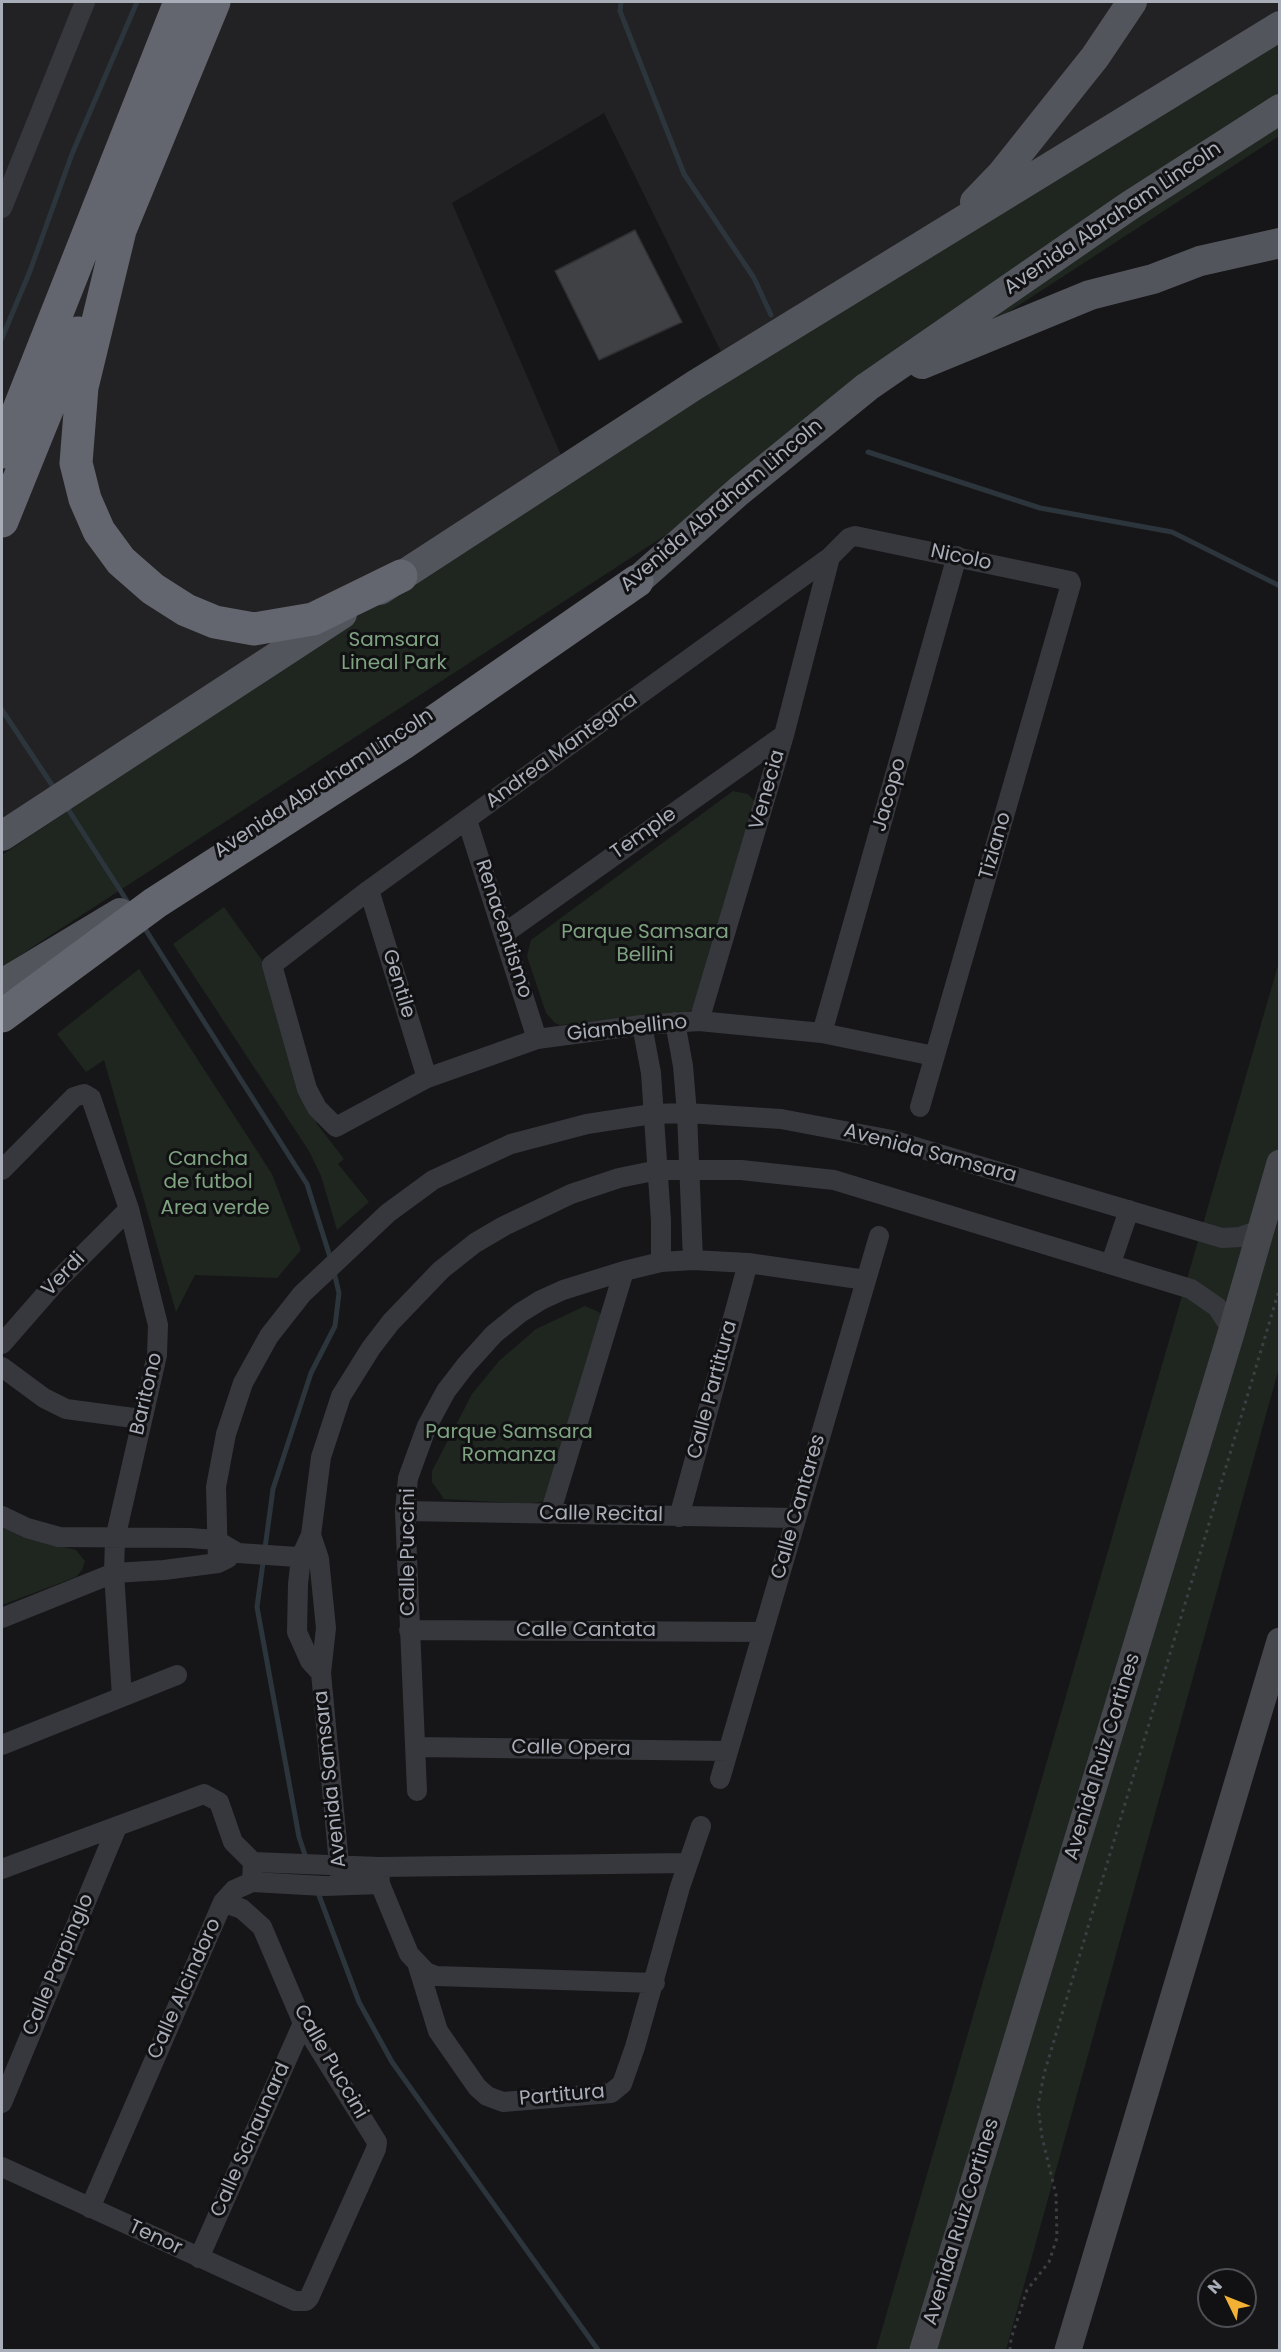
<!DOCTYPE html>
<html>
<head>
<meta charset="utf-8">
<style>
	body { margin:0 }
	#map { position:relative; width:1281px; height:2352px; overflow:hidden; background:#161618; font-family:Poppins,sans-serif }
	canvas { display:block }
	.frame { position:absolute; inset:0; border:3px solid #a8adb8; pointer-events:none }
	.north { position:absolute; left:1197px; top:2268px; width:60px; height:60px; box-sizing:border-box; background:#111113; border:2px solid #4d4f55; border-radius:50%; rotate:313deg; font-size:16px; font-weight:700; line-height:24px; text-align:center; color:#a8adb8 }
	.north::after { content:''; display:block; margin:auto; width:21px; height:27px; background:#f2b134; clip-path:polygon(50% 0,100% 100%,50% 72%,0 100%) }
</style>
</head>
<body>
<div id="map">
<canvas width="1281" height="2352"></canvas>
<div class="frame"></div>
<div class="north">N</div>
</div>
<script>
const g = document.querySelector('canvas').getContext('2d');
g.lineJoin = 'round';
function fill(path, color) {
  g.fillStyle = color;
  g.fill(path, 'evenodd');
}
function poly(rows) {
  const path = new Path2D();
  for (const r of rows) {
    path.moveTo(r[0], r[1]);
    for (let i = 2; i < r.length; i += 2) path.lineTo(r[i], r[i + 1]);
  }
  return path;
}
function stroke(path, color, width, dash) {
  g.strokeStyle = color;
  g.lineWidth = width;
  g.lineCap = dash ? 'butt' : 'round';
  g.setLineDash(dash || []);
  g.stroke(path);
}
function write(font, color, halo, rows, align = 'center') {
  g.font = font + ' Poppins,sans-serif';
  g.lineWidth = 6;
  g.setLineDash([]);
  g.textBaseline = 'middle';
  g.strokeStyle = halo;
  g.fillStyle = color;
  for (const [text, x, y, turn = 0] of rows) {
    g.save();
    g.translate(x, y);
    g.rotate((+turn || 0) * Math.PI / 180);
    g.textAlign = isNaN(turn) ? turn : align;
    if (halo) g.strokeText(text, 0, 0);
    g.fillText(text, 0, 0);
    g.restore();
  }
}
const built = poly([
	[2,2,1279,2,1279,11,727,364,604,113,452,203,564,462,2,828]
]);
const green = poly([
	[1279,34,1279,136,2,967,2,855,368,609],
	[733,791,748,794,756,803,694,1009,683,1013,560,1025,555,1023,546,1013,527,956,531,940],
	[224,907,264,963,317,1124,344,1159,338,1164,369,1202,337,1230,321,1176,309,1151,173,944],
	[1279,962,1279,1368,1006,2350,876,2350],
	[139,969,272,1174,301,1250,277,1278,195,1275,176,1312,104,1060,86,1072,57,1034],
	[585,1306,599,1312,603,1320,545,1501,529,1504,444,1499,432,1482,432,1471,472,1394,499,1361,536,1329],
	[2,1525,20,1536,76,1550,85,1561,82,1570,76,1577,2,1605]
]);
const stream = poly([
	[621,2,620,11,684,174,754,278,771,315],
	[2,338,30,271,72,154,137,2],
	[868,452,1040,508,1172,532,1280,586],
	[2,710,56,791],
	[66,806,129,904],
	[142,924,307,1184,331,1260],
	[307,1861,299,1837,257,1607,273,1489,311,1373,335,1326,339,1293,334,1272],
	[317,1890,359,2002,392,2062,598,2350]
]);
const building = poly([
	[635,230,682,322,599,360,555,271,635,230]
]);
const path = poly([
	[1010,2350,1011,2339,1027,2290,1049,2262,1057,2238,1056,2195,1042,2137,1038,2106,1044,2074,1280,1287]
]);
const street = poly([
	[2,208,85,2],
	[467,820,537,1039],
	[369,890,427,1078],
	[505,933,784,735],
	[699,1021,784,735,830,557],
	[675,1022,683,1066,687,1113,693,1260],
	[642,1025,651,1073,661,1221,661,1262],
	[822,1033,957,556],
	[920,1107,1071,584,1070,581,855,536,849,538,830,557,369,890,272,965,307,1089,317,1108,336,1127,427,1078,537,1039,642,1025,699,1021,822,1033,934,1056],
	[2,1170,74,1097,84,1094,91,1098,129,1209,158,1325,157,1355,115,1539,114,1573,122,1697],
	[1111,1263,1129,1210],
	[2,1344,57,1281,129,1209],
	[2,1367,44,1398,66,1409,141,1419],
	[405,1511,796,1518],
	[550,1514,624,1271],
	[2,1516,27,1528,59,1537,190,1538,216,1540,238,1553,312,1558],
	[679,1517,748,1263],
	[311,1535,319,1559,326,1628,321,1673,341,1885],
	[218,1563,216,1487,226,1434,243,1383,269,1336,302,1294,388,1213,433,1180,511,1144,587,1124,652,1114,687,1113,781,1119,892,1140,1222,1238,1240,1237,1260,1230],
	[2,1618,114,1573,164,1570,218,1563,228,1558],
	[409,1630,763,1632],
	[321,1673,310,1661,297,1632,298,1584,301,1557,311,1535,321,1457,341,1396,371,1348,391,1322,441,1270,475,1243,504,1226,571,1194,619,1178,658,1170,741,1170,834,1180,1191,1289,1217,1307,1232,1330],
	[2,1745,177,1675],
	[415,1747,728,1751],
	[720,1779,879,1236],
	[417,1791,405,1511,408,1478,427,1426,446,1391,466,1365,494,1334,520,1313,541,1300,563,1290,624,1271,661,1262,693,1260,748,1263,866,1280],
	[253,1862,379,1867,688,1863],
	[379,1867,380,1884,409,1954,426,1972,436,1976,655,1983],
	[2,1869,204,1794,219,1802,233,1842,253,1862,252,1882,234,1890,223,1902,90,2208],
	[252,1882,324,1886,380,1884],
	[418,1966,438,2031,477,2087,487,2096,503,2102,611,2093,622,2084,635,2047,680,1887,701,1826],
	[2,2103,117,1827],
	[2,2167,295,2301,306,2301,309,2298,376,2149,377,2142,303,2023,262,1927,242,1909,223,1902],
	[199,2258,303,2023]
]);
const secondary = poly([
	[923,2350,1232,1330,1280,1163],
	[1068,2350,1280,1641]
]);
const primary = poly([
	[975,202,1001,175,1095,57,1132,2],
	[922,364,1090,295,1153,279,1200,261,1280,243],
	[380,590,695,385,1280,26],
	[617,594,637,581,739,491,867,387,1129,206,1280,109],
	[2,836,342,614],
	[2,984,120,913]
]);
const highway = poly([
	[121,226,82,387,76,463,85,499,99,531,121,561,153,589,186,610,215,622,254,629,313,619,401,576],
	[113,247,214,2],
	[2,452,180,2],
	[2,521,78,333],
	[2,1016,155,903,402,744,637,581]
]);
const streetNames = [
	["Avenida Abraham Lincoln",1113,219,-34],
	["Avenida Abraham Lincoln",722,506,-40],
	["Nicolo",961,558,12],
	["Andrea Mantegna",562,751,-36],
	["Avenida Abraham Lincoln",324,784,-33],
	["Venecia",768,790,-74],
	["Jacopo",890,795,-74],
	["Temple",644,834,-35],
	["Tiziano",996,846,-74],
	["Renacentismo",503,929,72],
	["Gentile",398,984,73],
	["Giambellino",627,1029,-6],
	["Avenida Samsara",930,1154,15],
	["Verdi",64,1275,-46],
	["Calle Partitura",713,1390,-75],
	["Baritono",147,1394,-77],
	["Calle Cantares",799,1507,-74],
	["Calle Recital",601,1515,1],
	["Calle Puccini",409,1552,-90],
	["Calle Cantata",586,1631],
	["Calle Opera",571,1749,1],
	["Avenida Ruiz Cortines",1103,1757,-73],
	["Avenida Samsara",331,1779,-96],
	["Calle Parpinglo",59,1965,-67],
	["Calle Alcindoro",185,1989,-66],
	["Calle Puccini",330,2062,60],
	["Partitura",562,2096,-5],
	["Calle Schaunard",251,2140,-66],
	["Avenida Ruiz Cortines",962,2222,-73],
	["Tenor",155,2238,25]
];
const parkNames = [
	["Samsara",394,641],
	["Lineal Park",394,664],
	["Parque Samsara",645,933],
	["Bellini",645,956],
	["Cancha",208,1160],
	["de futbol",208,1183],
	["Area verde",215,1209],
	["Parque Samsara",509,1433],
	["Romanza",509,1456]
];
fill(built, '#222225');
fill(green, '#1e261f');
stroke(stream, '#2c353c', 5);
fill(building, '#404145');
stroke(building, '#303034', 1.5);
stroke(path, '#3d3f44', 3, [3, 4.5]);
stroke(street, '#37383d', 20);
stroke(secondary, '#45474d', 27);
stroke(primary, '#53555c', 30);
stroke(highway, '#63666e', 33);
write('20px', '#a8adb8', '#111113', streetNames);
write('20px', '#7fa381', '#111113', parkNames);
</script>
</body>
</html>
